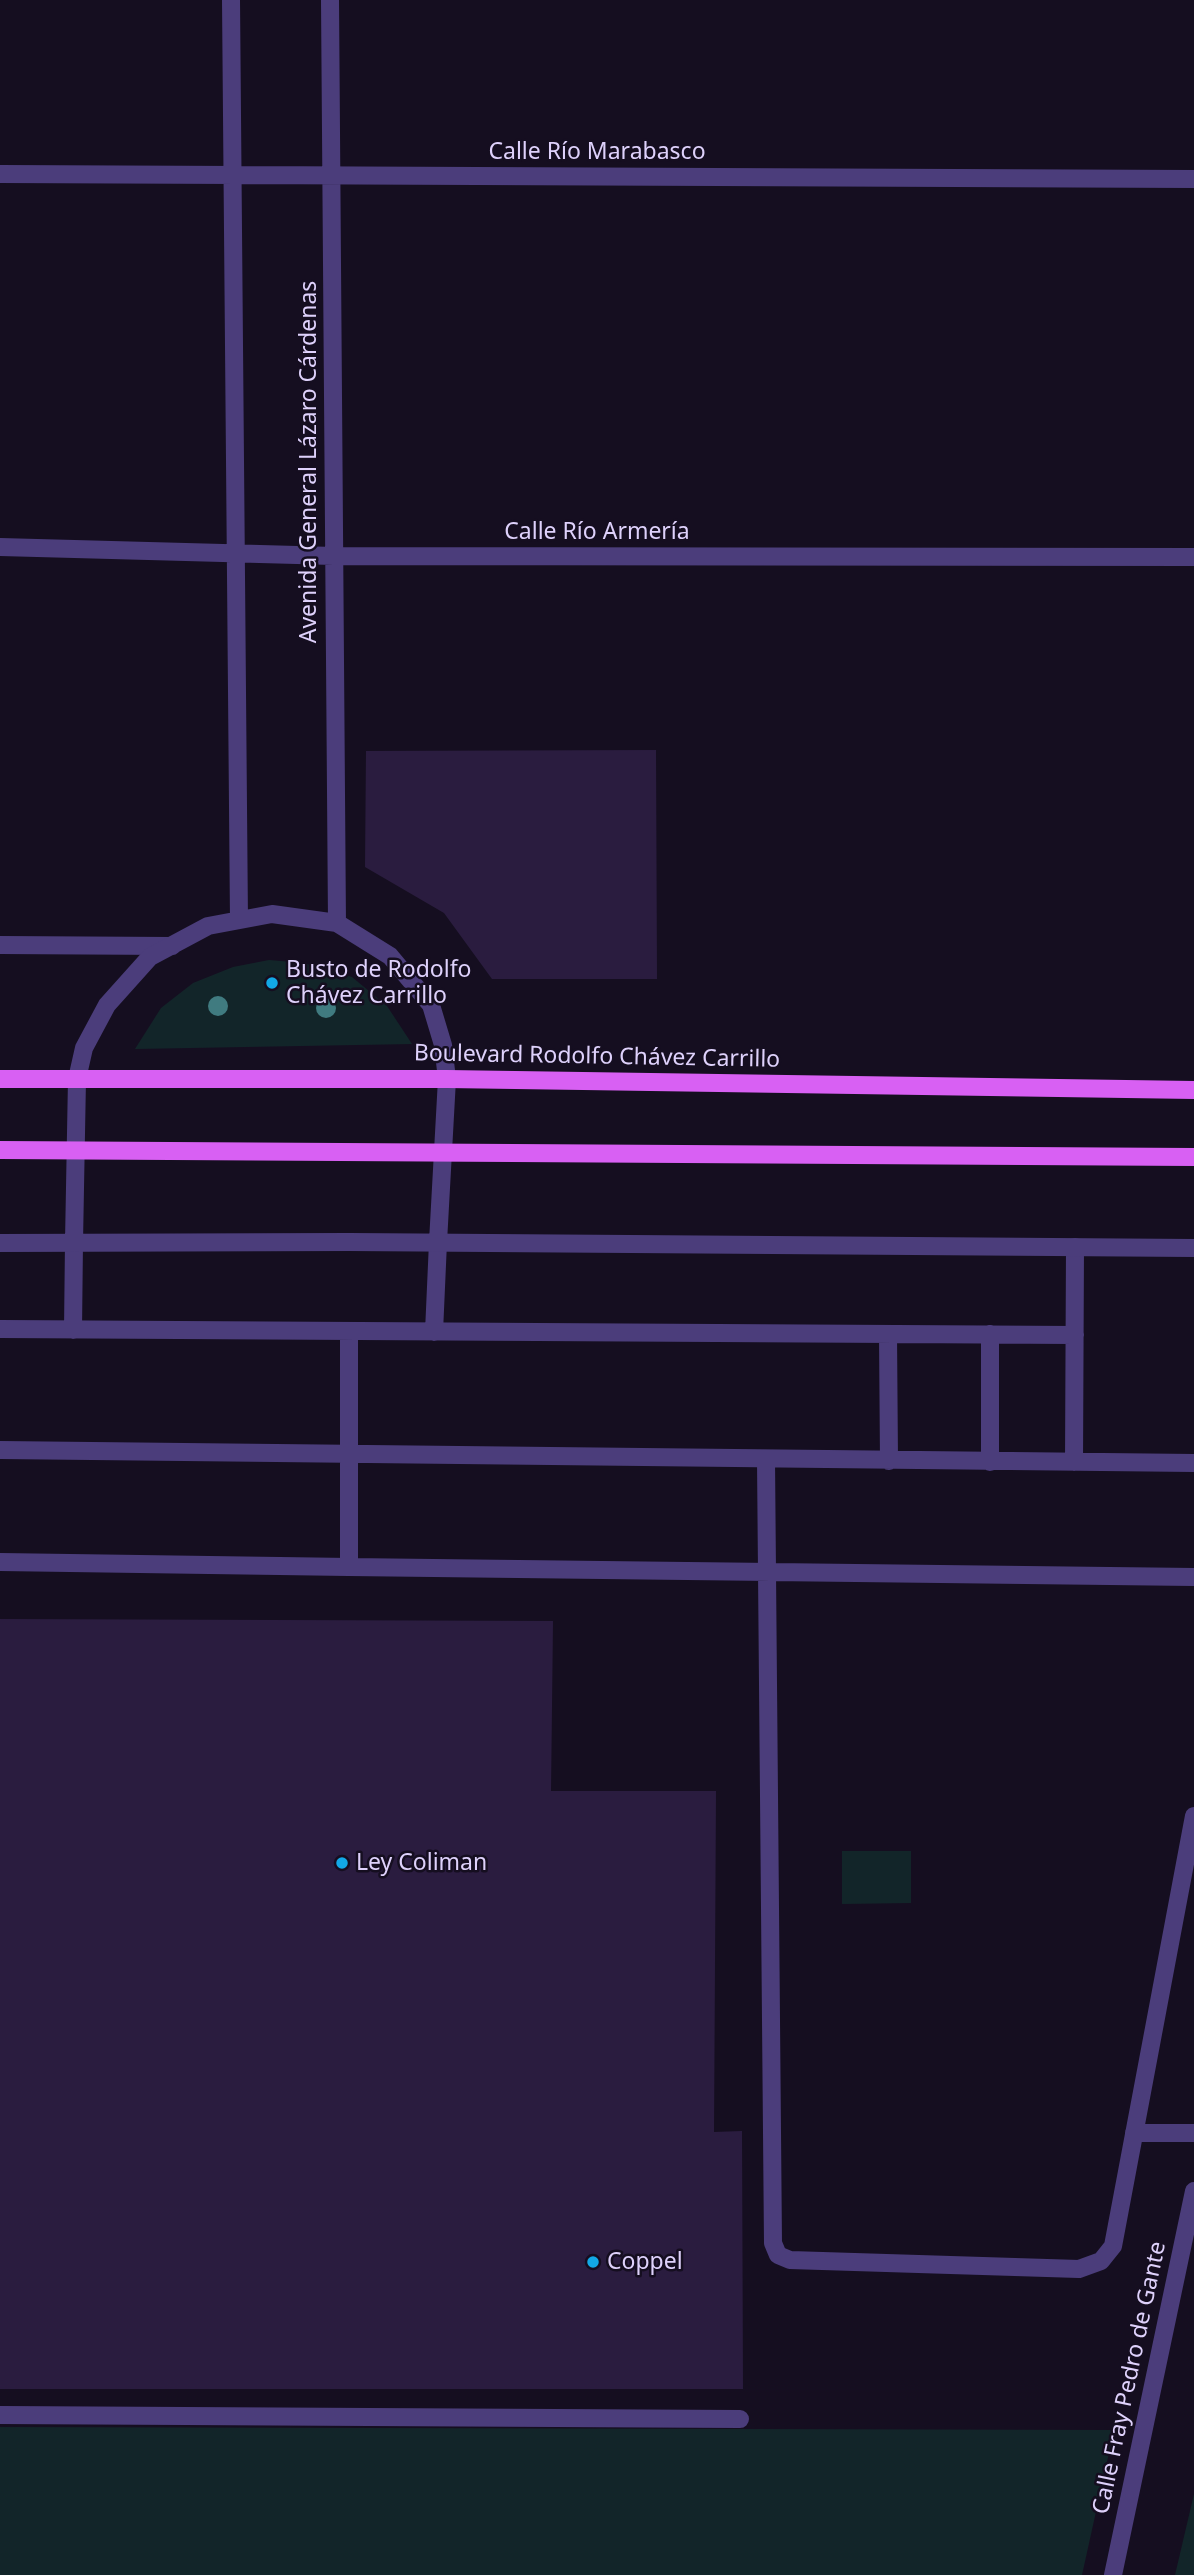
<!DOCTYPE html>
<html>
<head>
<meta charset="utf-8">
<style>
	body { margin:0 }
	canvas { display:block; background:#150e20 }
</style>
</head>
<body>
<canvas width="1194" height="2575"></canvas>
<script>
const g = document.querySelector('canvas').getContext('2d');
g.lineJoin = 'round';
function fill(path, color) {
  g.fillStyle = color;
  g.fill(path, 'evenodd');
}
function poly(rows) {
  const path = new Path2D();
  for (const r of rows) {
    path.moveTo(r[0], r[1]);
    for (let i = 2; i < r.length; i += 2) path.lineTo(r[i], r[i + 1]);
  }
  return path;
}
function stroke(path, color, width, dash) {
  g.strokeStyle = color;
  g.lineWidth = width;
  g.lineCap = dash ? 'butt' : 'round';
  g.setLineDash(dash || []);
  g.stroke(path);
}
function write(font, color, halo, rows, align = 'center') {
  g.font = font + ' "Noto Sans",sans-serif';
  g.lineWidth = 5;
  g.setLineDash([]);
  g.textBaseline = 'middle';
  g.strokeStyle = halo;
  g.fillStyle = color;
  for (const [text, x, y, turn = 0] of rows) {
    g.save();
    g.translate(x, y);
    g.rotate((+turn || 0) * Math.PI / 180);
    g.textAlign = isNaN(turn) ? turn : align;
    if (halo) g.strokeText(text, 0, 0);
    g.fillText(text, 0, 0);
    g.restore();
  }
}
const green = poly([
	[269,960,304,963,352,977,387,1006,412,1044,135,1049,161,1008,193,983,233,967],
	[842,1851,911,1851,911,1903,842,1904],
	[0,2427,1114,2430,1082,2575,0,2575],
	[1194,2494,1194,2575,1175,2575]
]);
const building = poly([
	[656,750,657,979,492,979,444,913,365,867,366,751],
	[0,1619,553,1621,551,1791,716,1791,714,2132,742,2131,743,2389,0,2389]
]);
const service = poly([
	[0,945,172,946],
	[0,1329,1075,1335],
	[73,1330,74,1242],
	[349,1331,349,1567,1194,1577],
	[434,1332,438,1242],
	[888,1334,889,1461],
	[990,1334,990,1462],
	[0,1450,1194,1463],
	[766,1460,773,2243,778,2255,790,2260,1079,2269,1101,2261,1113,2246,1194,1816],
	[1074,1462,1075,1247],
	[0,1562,349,1567],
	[1134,2133,1194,2133],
	[0,2415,740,2419]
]);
const minor = poly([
	[231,0,239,920],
	[330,0,337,923],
	[0,174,1194,179],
	[0,547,334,556,1194,557],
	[74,1242,77,1079,84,1048,107,1005,150,957,208,926,272,914,337,923,390,956,431,1005,443,1045,447,1079,438,1242],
	[0,1243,349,1242,1194,1248],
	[1113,2575,1194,2191]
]);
const primary = poly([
	[0,1079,447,1079,1194,1090],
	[0,1150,1194,1157]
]);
const trees = [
	[218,1006],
	[326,1008]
];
const markers = [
	[272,983,7,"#12a8e6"],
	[342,1863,7,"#12a8e6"],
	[593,2262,7,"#12a8e6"]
];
const streetNames = [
	["Calle Río Marabasco",597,152],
	["Avenida General Lázaro Cárdenas",309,462,-90],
	["Calle Río Armería",597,532],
	["Boulevard Rodolfo Chávez Carrillo",597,1057,1],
	["Calle Fray Pedro de Gante",1130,2378,-78]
];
const poiNames = [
	["Busto de Rodolfo",286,970],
	["Chávez Carrillo",286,996],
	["Ley Coliman",356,1863],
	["Coppel",607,2262]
];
fill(green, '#122529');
fill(building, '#2a1c3f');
stroke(service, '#4b3d7b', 18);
stroke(minor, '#4b3d7b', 18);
stroke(primary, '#d860f3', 18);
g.fillStyle = '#407b80';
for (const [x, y] of trees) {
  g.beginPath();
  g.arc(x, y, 10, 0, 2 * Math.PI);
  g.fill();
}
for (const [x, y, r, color] of markers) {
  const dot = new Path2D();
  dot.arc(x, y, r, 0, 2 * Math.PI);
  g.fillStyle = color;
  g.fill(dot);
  stroke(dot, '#150e20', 2.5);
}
write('23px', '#ded1fb', '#150e20', streetNames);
write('23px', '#ded1fb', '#150e20', poiNames, 'left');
</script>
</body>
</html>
